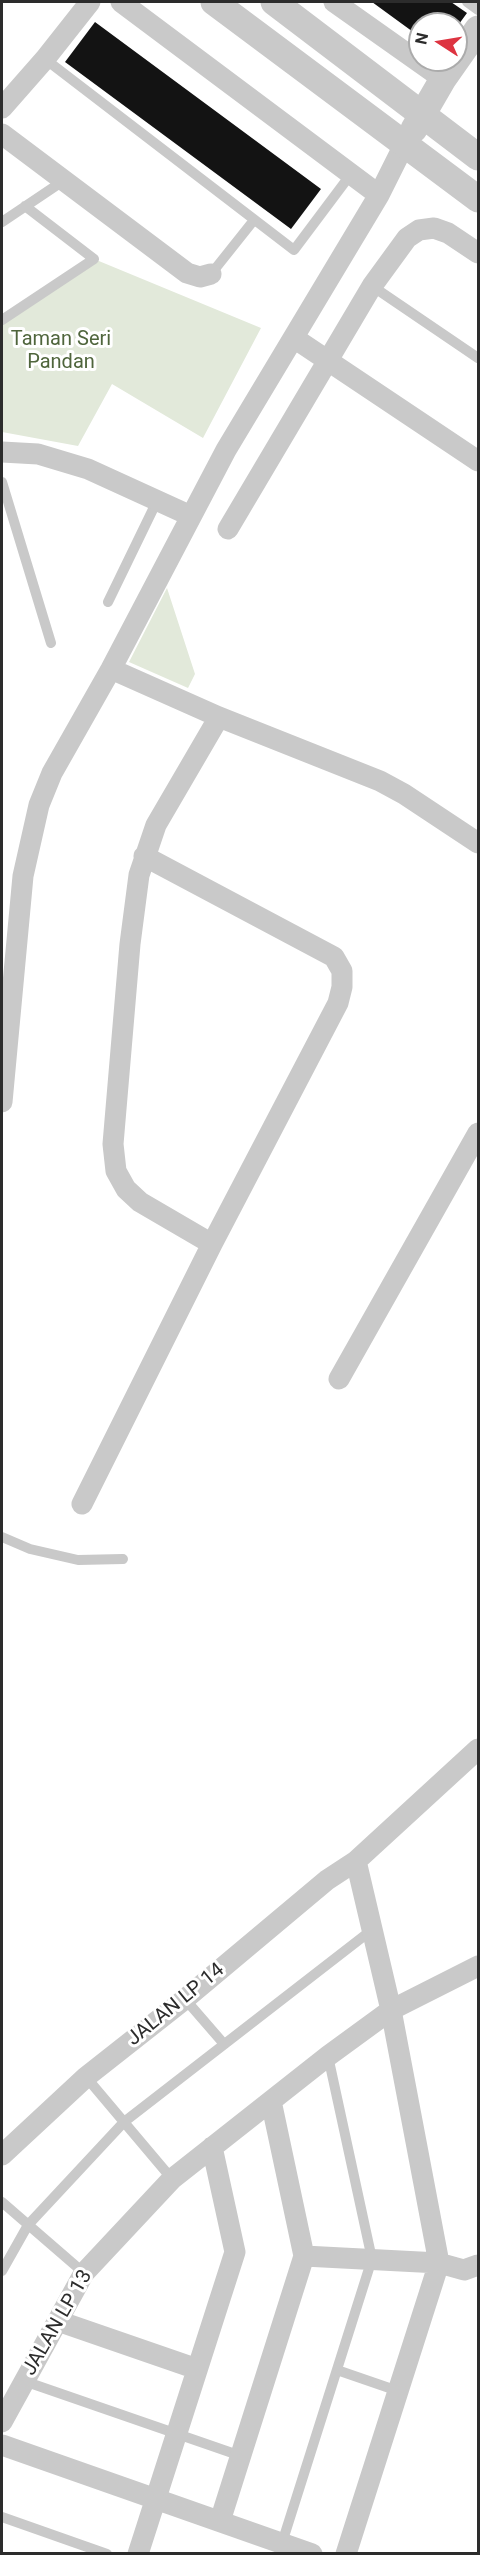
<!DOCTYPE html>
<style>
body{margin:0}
#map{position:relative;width:480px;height:2555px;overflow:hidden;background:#fff;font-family:Roboto,sans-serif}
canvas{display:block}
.frame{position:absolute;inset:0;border:3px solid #2c2c2c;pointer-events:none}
.north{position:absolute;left:408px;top:12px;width:60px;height:60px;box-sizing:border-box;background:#fff;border:2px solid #ababab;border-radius:50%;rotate:282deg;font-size:16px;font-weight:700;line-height:24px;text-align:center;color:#2c2c2c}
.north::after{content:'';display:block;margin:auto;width:21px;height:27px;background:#dd3441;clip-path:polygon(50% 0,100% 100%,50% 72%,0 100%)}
</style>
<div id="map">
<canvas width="480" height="2555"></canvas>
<div class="frame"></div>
<div class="north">N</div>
</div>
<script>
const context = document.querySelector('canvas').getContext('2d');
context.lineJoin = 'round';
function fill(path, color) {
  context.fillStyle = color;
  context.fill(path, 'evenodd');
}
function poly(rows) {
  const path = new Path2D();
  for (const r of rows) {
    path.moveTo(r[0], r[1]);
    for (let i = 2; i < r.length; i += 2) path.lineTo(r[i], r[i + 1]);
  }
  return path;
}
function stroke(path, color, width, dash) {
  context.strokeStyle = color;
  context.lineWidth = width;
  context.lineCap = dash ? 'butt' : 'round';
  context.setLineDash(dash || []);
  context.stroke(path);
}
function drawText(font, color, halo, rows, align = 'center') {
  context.font = font + ' Roboto,sans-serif';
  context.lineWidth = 6;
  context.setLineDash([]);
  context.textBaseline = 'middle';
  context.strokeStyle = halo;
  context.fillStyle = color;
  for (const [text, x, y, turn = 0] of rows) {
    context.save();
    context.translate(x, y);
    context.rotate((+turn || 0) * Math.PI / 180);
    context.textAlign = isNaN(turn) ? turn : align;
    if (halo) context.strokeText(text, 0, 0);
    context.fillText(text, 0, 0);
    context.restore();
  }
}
fill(poly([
 [94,259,261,328,203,438,112,384,78,446,2,432,2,320],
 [167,588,195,674,188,688,129,662]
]), '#e2e9da');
fill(poly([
 [372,2,451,2,467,13,459,24,420,24,420,37],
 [95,22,321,189,291,229,65,62]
]), '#131313');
stroke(poly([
 [467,2,478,10],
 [45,59,294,250,351,174],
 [2,222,63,181],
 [211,274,254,220],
 [372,286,478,358],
 [2,320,94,259,25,206],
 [2,482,51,643],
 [108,602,157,501],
 [2,1537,30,1549,78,1560,123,1559],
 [185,1999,224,2044],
 [86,2077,172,2179],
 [2,2202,84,2273],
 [2,2271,28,2225,124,2122,373,1929],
 [337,2370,398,2391],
 [24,2381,241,2456],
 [2,2517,107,2554],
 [282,2543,372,2259,328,2056]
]), '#c9c9c9', 10);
stroke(poly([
 [121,2,379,195],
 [334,2,443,79],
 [2,108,45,59,90,2],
 [2,134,187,273,200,277,211,274],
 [294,338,478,461],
 [2,452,38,454,88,469,191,516],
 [228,529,372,286,407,238,419,230,434,228,448,233,478,253],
 [111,669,219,717,380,781,404,794,478,843],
 [2,1102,23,876,39,805,52,773,111,669,226,450,379,195,404,145],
 [212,1244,140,1202,126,1189,116,1171,113,1144,130,944,139,875,156,825,219,717],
 [339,1379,478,1133],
 [82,1504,212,1244,338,1003,342,987,342,971,334,957,144,856],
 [2,2155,86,2077,185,1999,327,1880,356,1861,478,1749],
 [304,2256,439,2263,464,2270,478,2265],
 [58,2321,197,2369],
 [2,2422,84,2273,172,2179,328,2056,391,2010,478,1966],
 [2,2445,312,2554],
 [220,2521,304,2256,271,2101],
 [138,2554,235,2252,212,2147],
 [346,2554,439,2263,391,2010,356,1861]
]), '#c9c9c9', 21);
stroke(poly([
 [214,2,478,199],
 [274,2,478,157],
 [414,129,443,79,478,29]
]), '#c9c9c9', 27);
drawText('20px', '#4f653c', '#fff', [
 ["Taman Seri",61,340],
 ["Pandan",61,363]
]);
drawText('20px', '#2c2c2c', '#fff', [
 ["JALAN LP 14",176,2005,-39],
 ["JALAN LP 13",58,2323,-60]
]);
</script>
